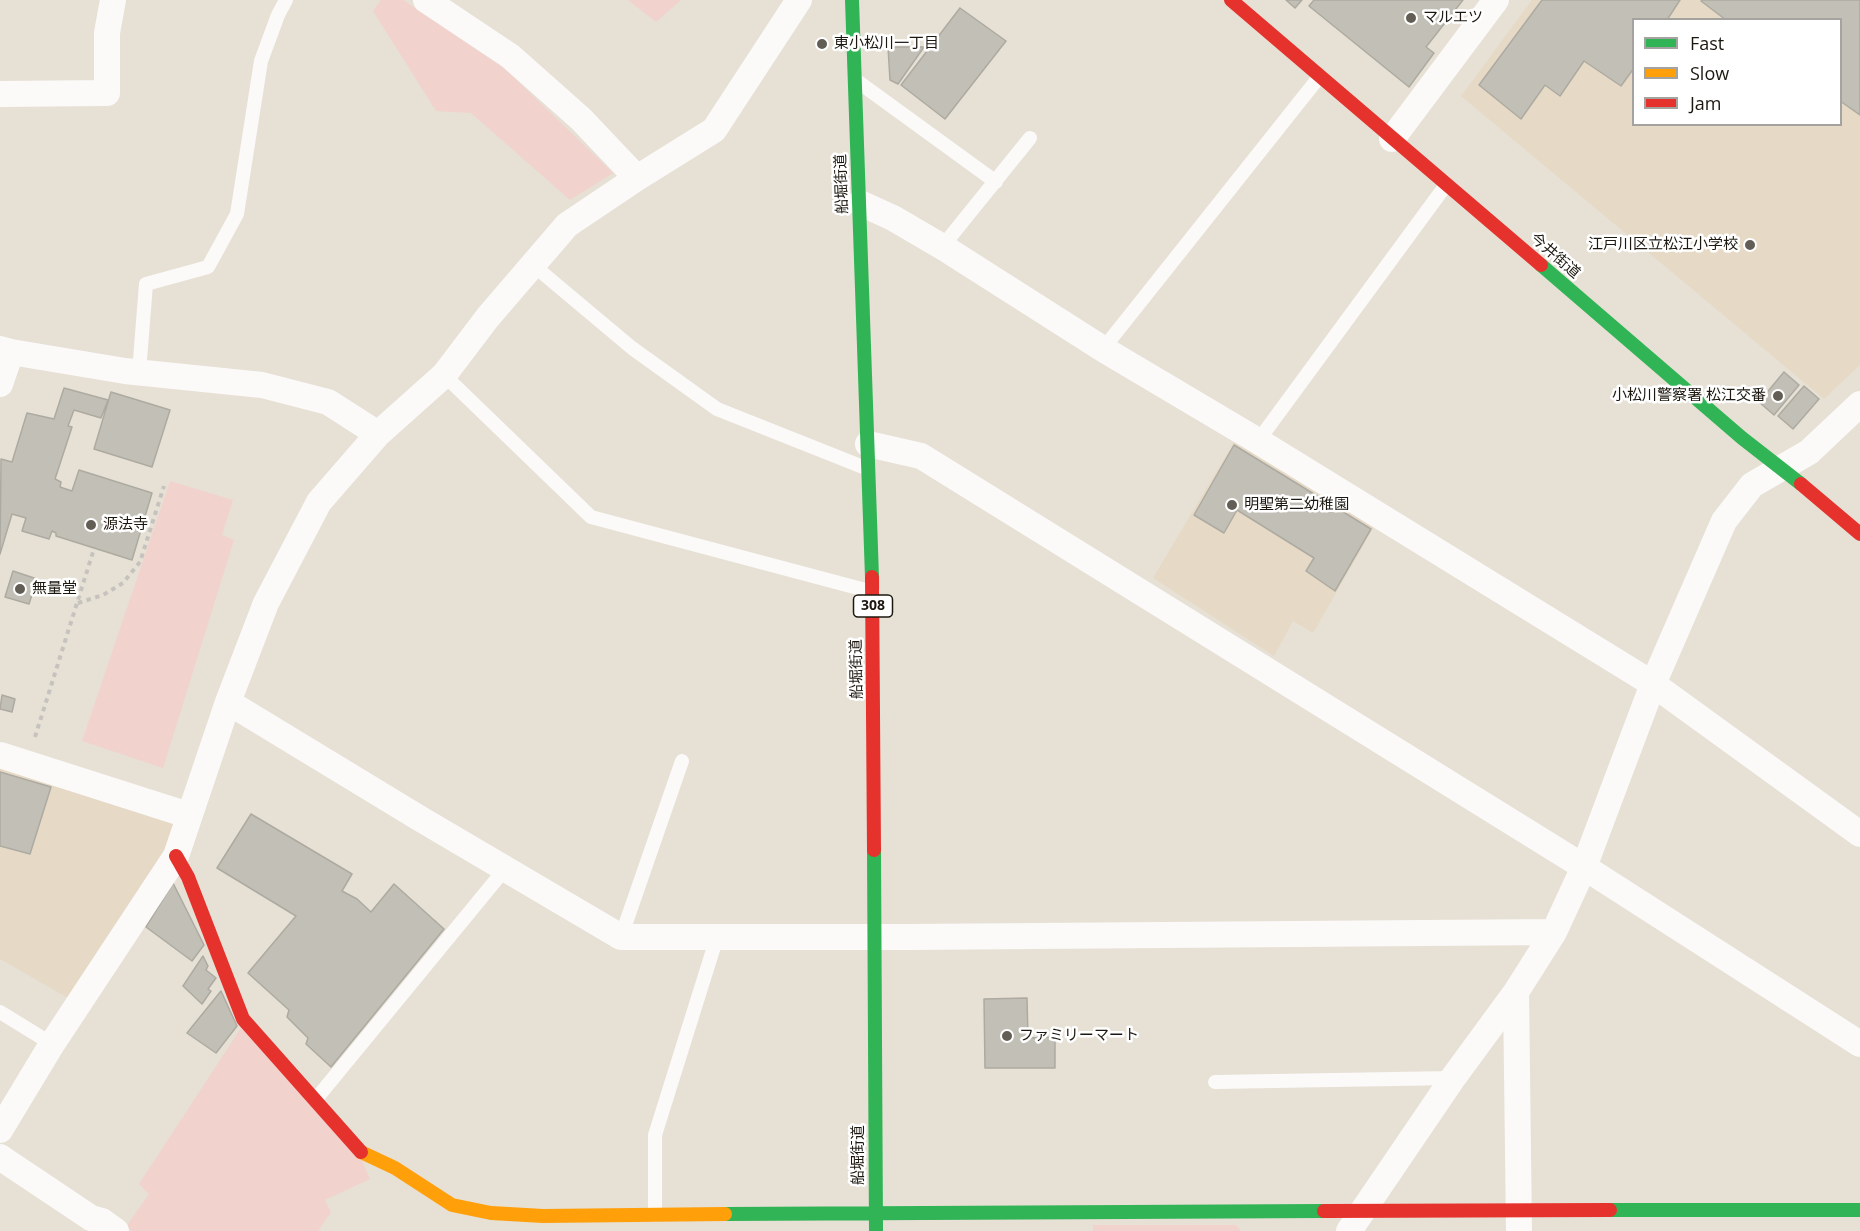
<!DOCTYPE html>
<meta charset="utf-8">
<style>
body{margin:0}
#map{position:relative;width:1860px;height:1231px;overflow:hidden;background:#e7e0d5;font-family:"Open Sans",sans-serif}
canvas{display:block}
.legend{position:absolute;left:1632px;top:18px;width:210px;height:108px;box-sizing:border-box;background:#fff;border:2px solid #a4a39f;margin:0;padding:8px 10px;list-style:none;font-size:18px;color:#1c1810}
.legend li{display:flex;align-items:center;gap:12px;height:30px}
.legend b{width:30px;border:2px solid #a4a39f}
</style>
<div id="map">
<canvas width="1860" height="1231"></canvas>
<ul class="legend">
<li><b style="height:8px;background:#30b455"></b>Fast</li>
<li><b style="height:8px;background:#ff9f0a"></b>Slow</li>
<li><b style="height:8px;background:#e5322d"></b>Jam</li>
</ul>
</div>
<script>
const context = document.querySelector('canvas').getContext('2d');
context.lineJoin = 'round';
function fill(path, color) {
  context.fillStyle = color;
  context.fill(path, 'evenodd');
}
function poly(rows) {
  const path = new Path2D();
  for (const r of rows) {
    path.moveTo(r[0], r[1]);
    for (let i = 2; i < r.length; i += 2) path.lineTo(r[i], r[i + 1]);
  }
  return path;
}
function stroke(path, color, width, dash) {
  context.strokeStyle = color;
  context.lineWidth = width;
  context.lineCap = dash ? 'butt' : 'round';
  context.setLineDash(dash || []);
  context.stroke(path);
}
function drawText(font, color, halo, rows, align = 'center') {
  context.font = font + ' "Open Sans","Noto Sans JP",sans-serif';
  context.lineWidth = 5;
  context.setLineDash([]);
  context.textBaseline = 'middle';
  context.strokeStyle = halo;
  context.fillStyle = color;
  for (const [text, x, y, turn = 0] of rows) {
    context.save();
    context.translate(x, y);
    context.rotate((+turn || 0) * Math.PI / 180);
    context.textAlign = isNaN(turn) ? turn : align;
    if (halo) context.strokeText(text, 0, 0);
    context.fillText(text, 0, 0);
    context.restore();
  }
}
fill(poly([
 [1532,0,1860,0,1860,365,1824,399,1461,96],
 [1634,20,1840,20,1840,124,1634,124],
 [1234,442,1374,527,1313,633,1293,621,1274,656,1153,578],
 [0,766,177,820,176,840,68,998,0,959]
]), '#e6dac6');
fill(poly([
 [381,0,403,0,504,68,613,173,570,200,471,113,436,111,373,11],
 [628,0,681,0,656,22],
 [170,481,233,500,222,535,234,540,163,768,82,741],
 [241,1028,361,1158,370,1179,325,1200,331,1212,318,1231,132,1231,126,1227,149,1194,139,1184],
 [1093,1225,1236,1225,1241,1231,1093,1231]
]), '#f1d2cd');
const building = poly([
 [1286,0,1302,0,1295,8,1286,0],
 [1314,0,1463,0,1426,47,1434,53,1409,87,1309,6,1314,0],
 [1542,0,1680,0,1667,20,1634,20,1634,68,1621,86,1584,61,1560,96,1545,85,1521,119,1479,85,1542,0],
 [1702,0,1860,0,1860,115,1840,101,1840,20,1726,20,1701,1,1702,0],
 [960,8,1006,41,945,119,901,85,960,8],
 [888,47,924,47,898,84,890,80,888,47],
 [1784,372,1799,385,1774,415,1759,402,1784,372],
 [1804,386,1819,399,1793,429,1778,416,1804,386],
 [64,388,108,400,101,418,74,410,68,426,72,427,55,479,61,482,60,487,72,491,79,470,152,493,132,560,56,536,56,533,52,531,49,539,22,531,26,518,12,514,0,554,1,459,12,462,27,413,54,419,64,388],
 [111,392,170,410,152,467,94,449,111,392],
 [1234,445,1371,529,1335,591,1306,571,1314,558,1237,510,1224,533,1194,515,1234,445],
 [13,571,37,579,29,604,5,597,13,571],
 [2,695,15,699,12,712,0,709,2,695],
 [0,772,51,787,30,854,0,846,0,772],
 [251,814,352,874,342,891,357,899,371,912,394,884,444,929,331,1067,306,1044,308,1038,287,1017,289,1010,248,973,296,916,217,868,251,814],
 [173,883,204,945,192,961,146,927,173,883],
 [203,956,208,966,206,970,216,978,208,989,211,991,202,1004,183,986,203,956],
 [221,991,237,1026,216,1053,187,1033,221,991],
 [1027,998,1028,1038,1055,1037,1055,1068,985,1068,984,999,1027,998]
]);
fill(building, '#c2c0b6');
stroke(building, '#adaaa1', 1.5);
stroke(poly([
 [78,603,103,595,123,583,140,562,164,486],
 [35,737,93,552]
]), '#c6c3bf', 4, [4.5, 4.5]);
stroke(poly([
 [857,81,996,182],
 [942,247,1030,138],
 [533,265,632,348,717,409,868,469],
 [1103,349,1320,76],
 [139,372,146,284,208,267,237,214,261,61,278,15,286,0],
 [444,375,591,517,873,592],
 [1258,441,1446,185],
 [621,937,682,761],
 [0,1012,52,1044],
 [1215,1082,1453,1078],
 [316,1099,505,869],
 [655,1215,655,1135,717,937]
]), '#fbfaf9', 14);
stroke(poly([
 [426,0,510,56,581,119,637,178],
 [0,94,107,93,107,33,113,0],
 [1392,139,1496,0],
 [860,203,893,218,946,249,1103,349,1258,441,1653,684,1860,834],
 [0,349,11,352,125,371,262,385,328,402,378,434],
 [0,384,11,352],
 [868,444,921,456,1584,867,1860,1044],
 [228,702,419,818,621,937,907,937,1554,932],
 [0,755,188,815],
 [1516,992,1519,1231],
 [0,1130,52,1044,176,856,228,702,266,603,319,502,378,434,444,375,488,317,567,225,637,178,714,130,799,0],
 [0,1157,91,1218,102,1221,116,1231],
 [1349,1231,1453,1078,1516,992,1554,932,1584,867,1653,684,1724,521,1752,485,1809,452,1860,404]
]), '#fbfaf9', 26);
stroke(poly([
 [852,0,872,577],
 [1541,265,1742,438,1801,484],
 [874,850,876,1231],
 [1610,1210,1860,1210],
 [725,1214,1324,1211]
]), '#30b455', 14);
stroke(poly([
 [361,1152,395,1168,452,1205,491,1213,543,1216,725,1214]
]), '#ff9f0a', 14);
stroke(poly([
 [1231,0,1541,265],
 [1801,484,1860,534],
 [872,577,874,850],
 [176,856,188,877,243,1019,361,1152],
 [1324,1211,1610,1210]
]), '#e5322d', 14);
for (const [x, y, r, color] of [
 [1411,18,6,"#635e55"],
 [822,44,6,"#635e55"],
 [1750,245,6,"#635e55"],
 [1778,396,6,"#635e55"],
 [1232,505,6,"#635e55"],
 [91,525,6,"#635e55"],
 [20,589,6,"#635e55"],
 [1007,1036,6,"#635e55"]
]) {
  const dot = new Path2D();
  dot.arc(x, y, r, 0, 2 * Math.PI);
  context.fillStyle = color;
  context.fill(dot);
  stroke(dot, '#fff', 2);
}
for (const [x, y, w] of [
 [873,606,39]
]) {
  const box = new Path2D();
  box.roundRect(x - w / 2, y - 11, w, 22, 4.5);
  context.fillStyle = '#fff';
  context.fill(box);
  stroke(box, '#1c1810', 1.5);
}
drawText('bold 14px', '#1c1810', null, [
 ["308",873,606]
]);
drawText('15px', '#1c1810', '#fff', [
 ["マルエツ",1423,18],
 ["東小松川一丁目",834,44],
 ["江戸川区立松江小学校",1738,245,"right"],
 ["小松川警察署 松江交番",1766,396,"right"],
 ["明聖第二幼稚園",1244,505],
 ["源法寺",103,525],
 ["無量堂",32,589],
 ["ファミリーマート",1019,1036]
], 'left');
drawText('15px', '#1c1810', '#fff', [
 ["船堀街道",842,184,-92],
 ["今井街道",1555,256,41],
 ["船堀街道",857,669,-91],
 ["船堀街道",859,1155,-90]
]);
</script>
